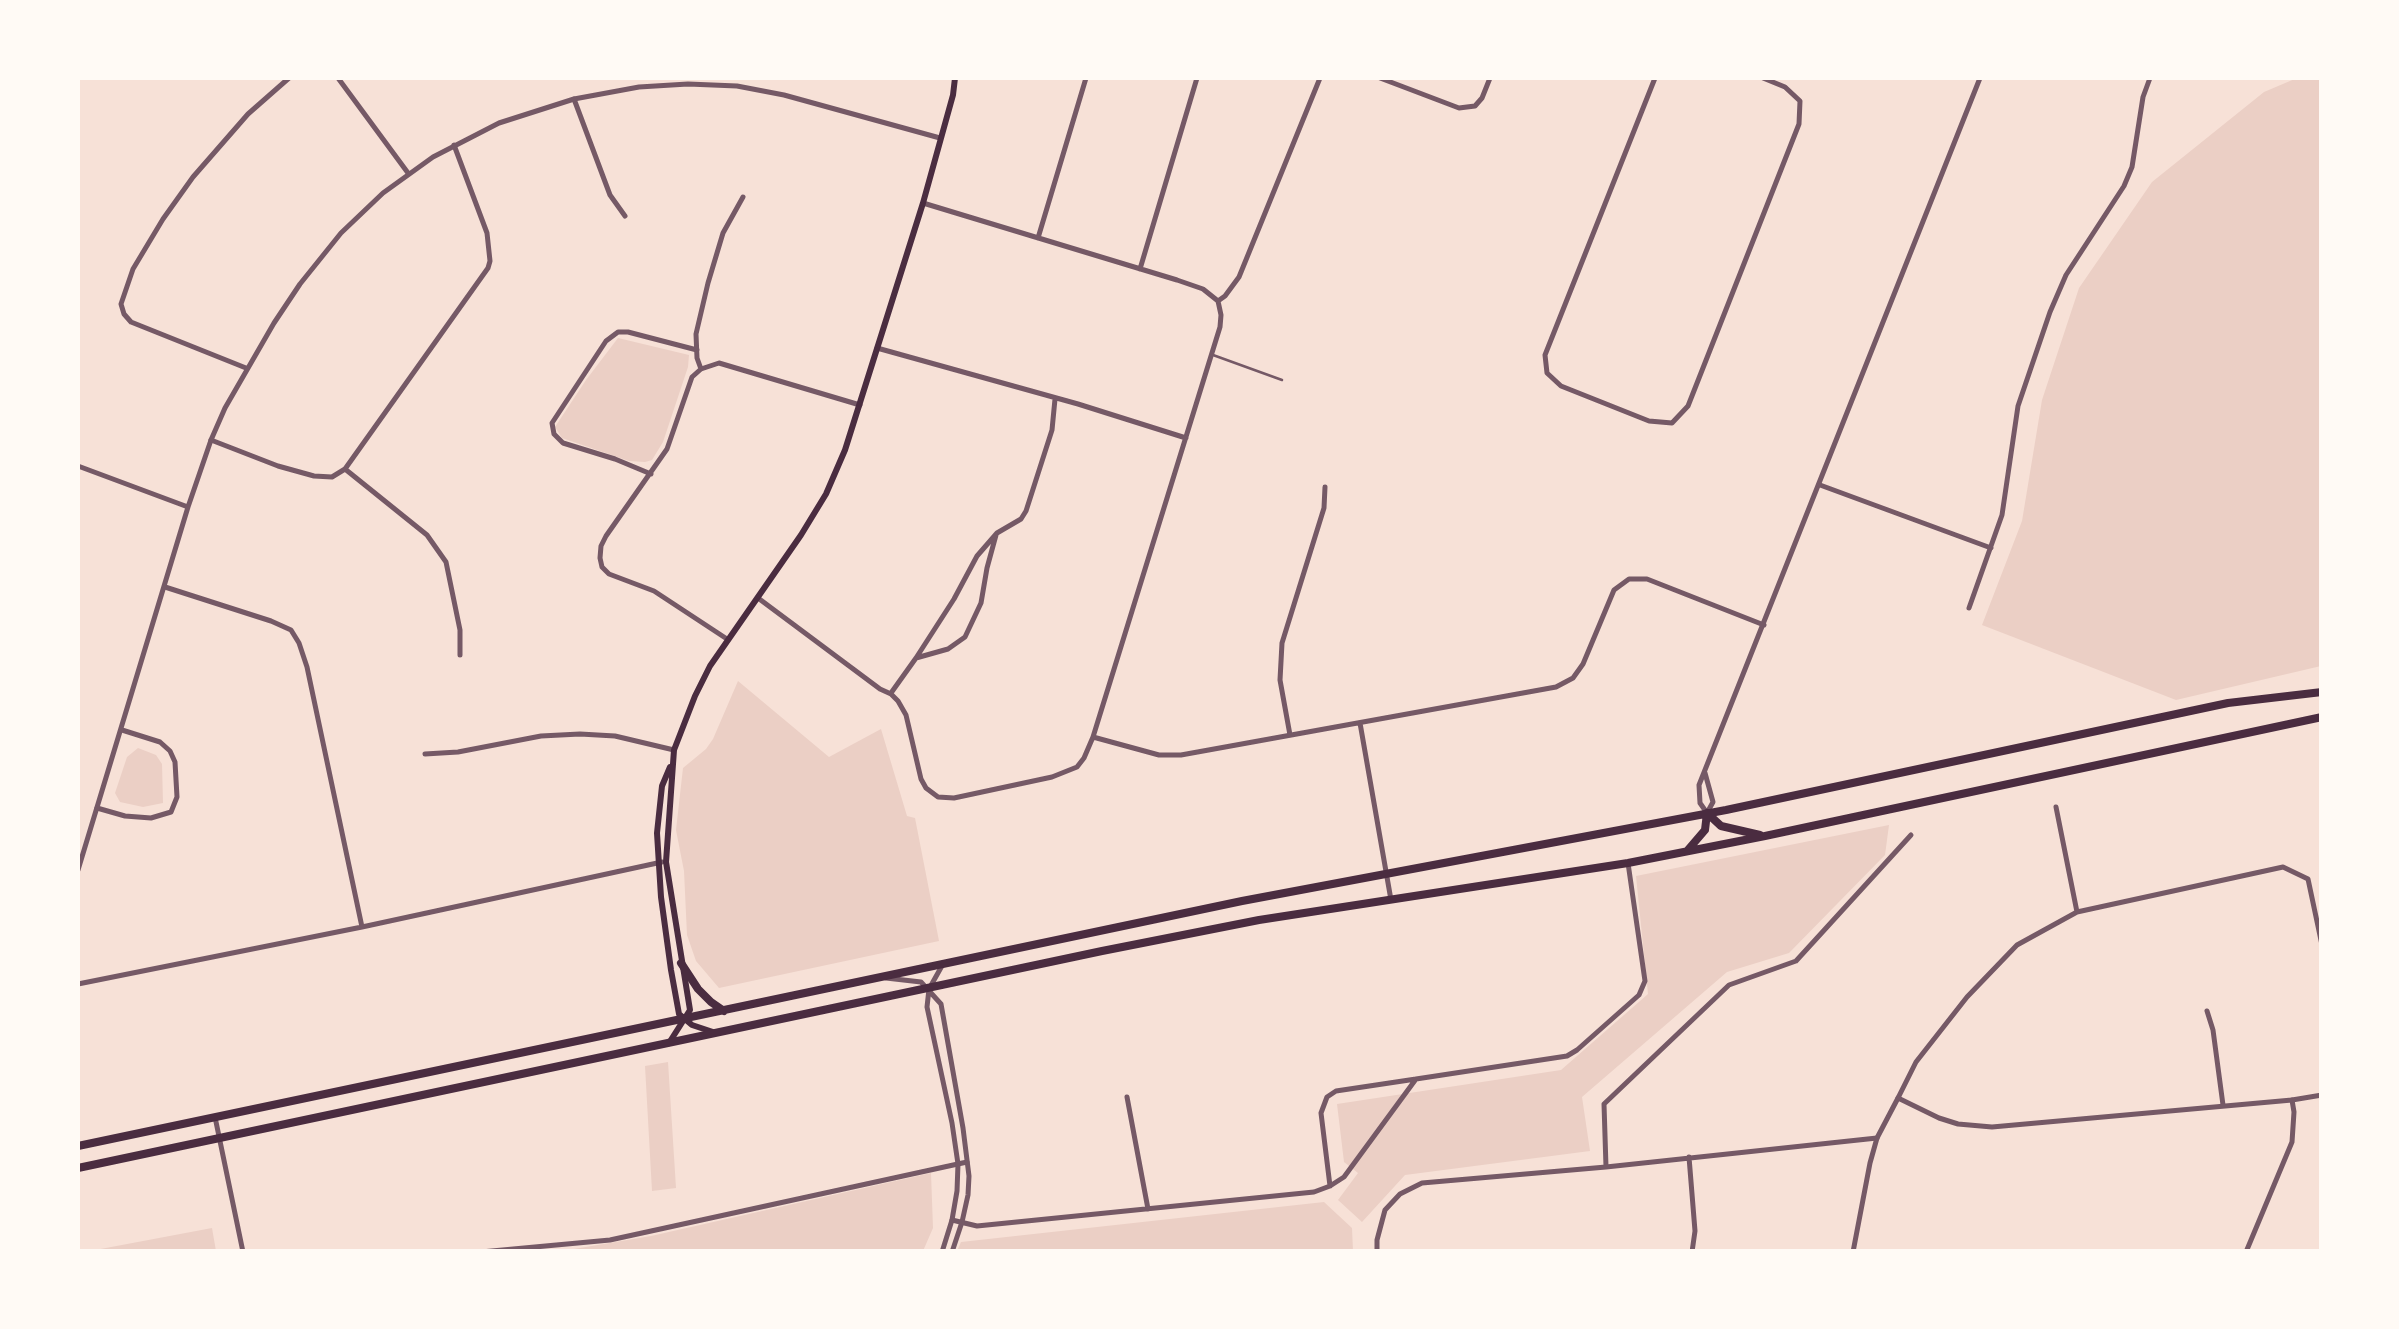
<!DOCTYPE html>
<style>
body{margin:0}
#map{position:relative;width:2399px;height:1329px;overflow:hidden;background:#f7e1d7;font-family:"Noto Sans",sans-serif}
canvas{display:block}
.frame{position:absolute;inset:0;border:80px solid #fffaf5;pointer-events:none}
</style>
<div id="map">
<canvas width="2399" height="1329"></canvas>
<div class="frame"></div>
</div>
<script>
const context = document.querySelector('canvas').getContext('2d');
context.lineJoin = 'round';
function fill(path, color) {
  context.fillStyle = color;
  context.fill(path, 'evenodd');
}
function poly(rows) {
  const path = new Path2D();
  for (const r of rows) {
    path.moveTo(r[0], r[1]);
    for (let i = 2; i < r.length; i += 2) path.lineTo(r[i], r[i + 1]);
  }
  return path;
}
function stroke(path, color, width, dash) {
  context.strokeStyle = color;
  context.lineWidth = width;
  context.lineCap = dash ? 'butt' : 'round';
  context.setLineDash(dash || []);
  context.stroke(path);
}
fill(poly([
 [2297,78,2322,78,2321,666,2176,700,1982,625,2022,521,2042,400,2079,288,2152,182,2264,92],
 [618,338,689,355,688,367,663,442,652,460,645,462,629,461,562,438,555,427,586,380],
 [738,681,829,757,881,729,907,816,915,818,939,941,719,988,696,961,687,935,684,871,676,830,683,768,706,749,713,739],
 [138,748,156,755,162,764,163,803,143,807,120,802,115,793,127,757],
 [1889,825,1885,855,1789,953,1727,972,1582,1097,1590,1151,1405,1175,1362,1222,1338,1200,1358,1173,1344,1162,1337,1104,1561,1070,1648,994,1636,876],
 [668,1062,676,1188,652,1191,645,1066],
 [931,1173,933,1228,923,1251,562,1251,651,1236],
 [1324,1202,1352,1228,1353,1251,957,1251,961,1242],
 [212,1228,216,1251,90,1251]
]), '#ebcfc5');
stroke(poly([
 [1213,355,1282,380]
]), '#755966', 2.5);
stroke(poly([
 [338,78,408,173],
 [1380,78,1459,108,1475,106,1482,98,1490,78],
 [1655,78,1545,355,1547,373,1561,386,1649,421,1672,423,1688,406,1799,124,1800,101,1785,87,1763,78],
 [574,99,610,195,625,216],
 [1038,238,1086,78],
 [1140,269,1197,78],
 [1218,301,1225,296,1239,277,1320,78],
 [877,348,1078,404,1186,438],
 [246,368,131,322,124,314,121,304,133,269,163,219,193,177,248,114,289,78],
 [701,369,697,358,696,334,708,283,723,233,743,197],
 [211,440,278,466,314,476,332,477,345,469,488,268,490,261,487,233,454,145],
 [345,469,427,535,446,562,460,630,460,655],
 [651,474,615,459,563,443,554,434,552,423,606,341,618,332,628,332,697,350],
 [1820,485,1991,548],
 [758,598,880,689,891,694,898,701,906,715,921,779,926,788,938,797,954,798,1052,777,1077,767,1084,758,1093,737,1220,327,1221,315,1218,301,1203,289,1177,280,923,203],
 [1969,608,2002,515,2018,406,2050,312,2066,275,2124,186,2132,167,2143,97,2150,78],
 [727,639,654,591,609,574,602,567,600,558,601,546,606,536,667,449,692,377,701,369,719,363,860,405],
 [916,658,954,599,977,556,997,533,1021,519,1026,511,1052,430,1055,399],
 [891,693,916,658,948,649,965,637,981,603,987,568,996,535],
 [1360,723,1391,900],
 [1290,735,1280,680,1282,643,1324,508,1325,487],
 [1093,737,1159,755,1181,755,1556,687,1573,678,1583,664,1614,590,1629,579,1647,579,1764,625],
 [425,754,458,752,541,736,580,734,615,736,674,750],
 [97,808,125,816,151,818,171,812,177,797,175,762,170,751,160,742,122,730],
 [2077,912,2283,867,2308,879,2322,945],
 [362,927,662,862],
 [78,984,362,927,307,667,299,643,291,630,271,621,165,587],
 [2207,1011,2213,1030,2223,1105],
 [1127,1097,1148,1209],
 [1898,1098,1916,1062,1967,997,2017,945,2077,912,2056,807],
 [1689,1157,1695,1231,1692,1252],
 [1606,1167,1604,1104,1729,985,1796,961,1911,835],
 [1330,1186,1321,1113,1327,1097,1336,1091,1416,1079],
 [952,1220,977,1226,1314,1192,1330,1186,1344,1177,1416,1079,1567,1056,1577,1050,1639,995,1645,981,1628,863],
 [481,1252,610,1240,967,1162],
 [1377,1252,1377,1240,1385,1210,1400,1194,1422,1183,1606,1167,1877,1138],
 [2246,1252,2292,1142,2294,1112,2292,1100]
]), '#755966', 5);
stroke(poly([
 [78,466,188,507],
 [1705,773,1713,802,1707,813],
 [1707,813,1700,803,1699,785,1980,78],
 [78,870,188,507,211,440,225,408,274,323,300,284,341,233,383,193,433,157,499,123,574,99,639,87,688,84,737,86,784,95,940,138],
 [886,978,921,982,941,1004,963,1128,969,1176,968,1195,962,1222,952,1252],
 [215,1117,243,1252],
 [942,1252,952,1220,957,1191,958,1164,952,1123,927,1007,929,989,943,964],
 [1853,1252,1870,1163,1877,1138,1898,1098,1939,1118,1958,1124,1992,1127,2292,1100,2322,1095]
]), '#755966', 5);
stroke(poly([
 [670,767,662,786,657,833,661,897,671,970,679,1014,692,1025,716,1033],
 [669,1043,690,1010,666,862,674,750,695,696,710,666,801,535,826,494,845,450,923,203,953,95,955,78]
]), '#4a2c40', 6);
stroke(poly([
 [1707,813,1721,826,1760,835],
 [1687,851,1705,830,1707,813],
 [681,963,698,989,711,1002,724,1011],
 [78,1146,1242,901,1726,810,2228,703,2322,692],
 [78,1168,1102,951,1259,920,1628,863,1765,836,2322,717]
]), '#4a2c40', 8);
</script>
